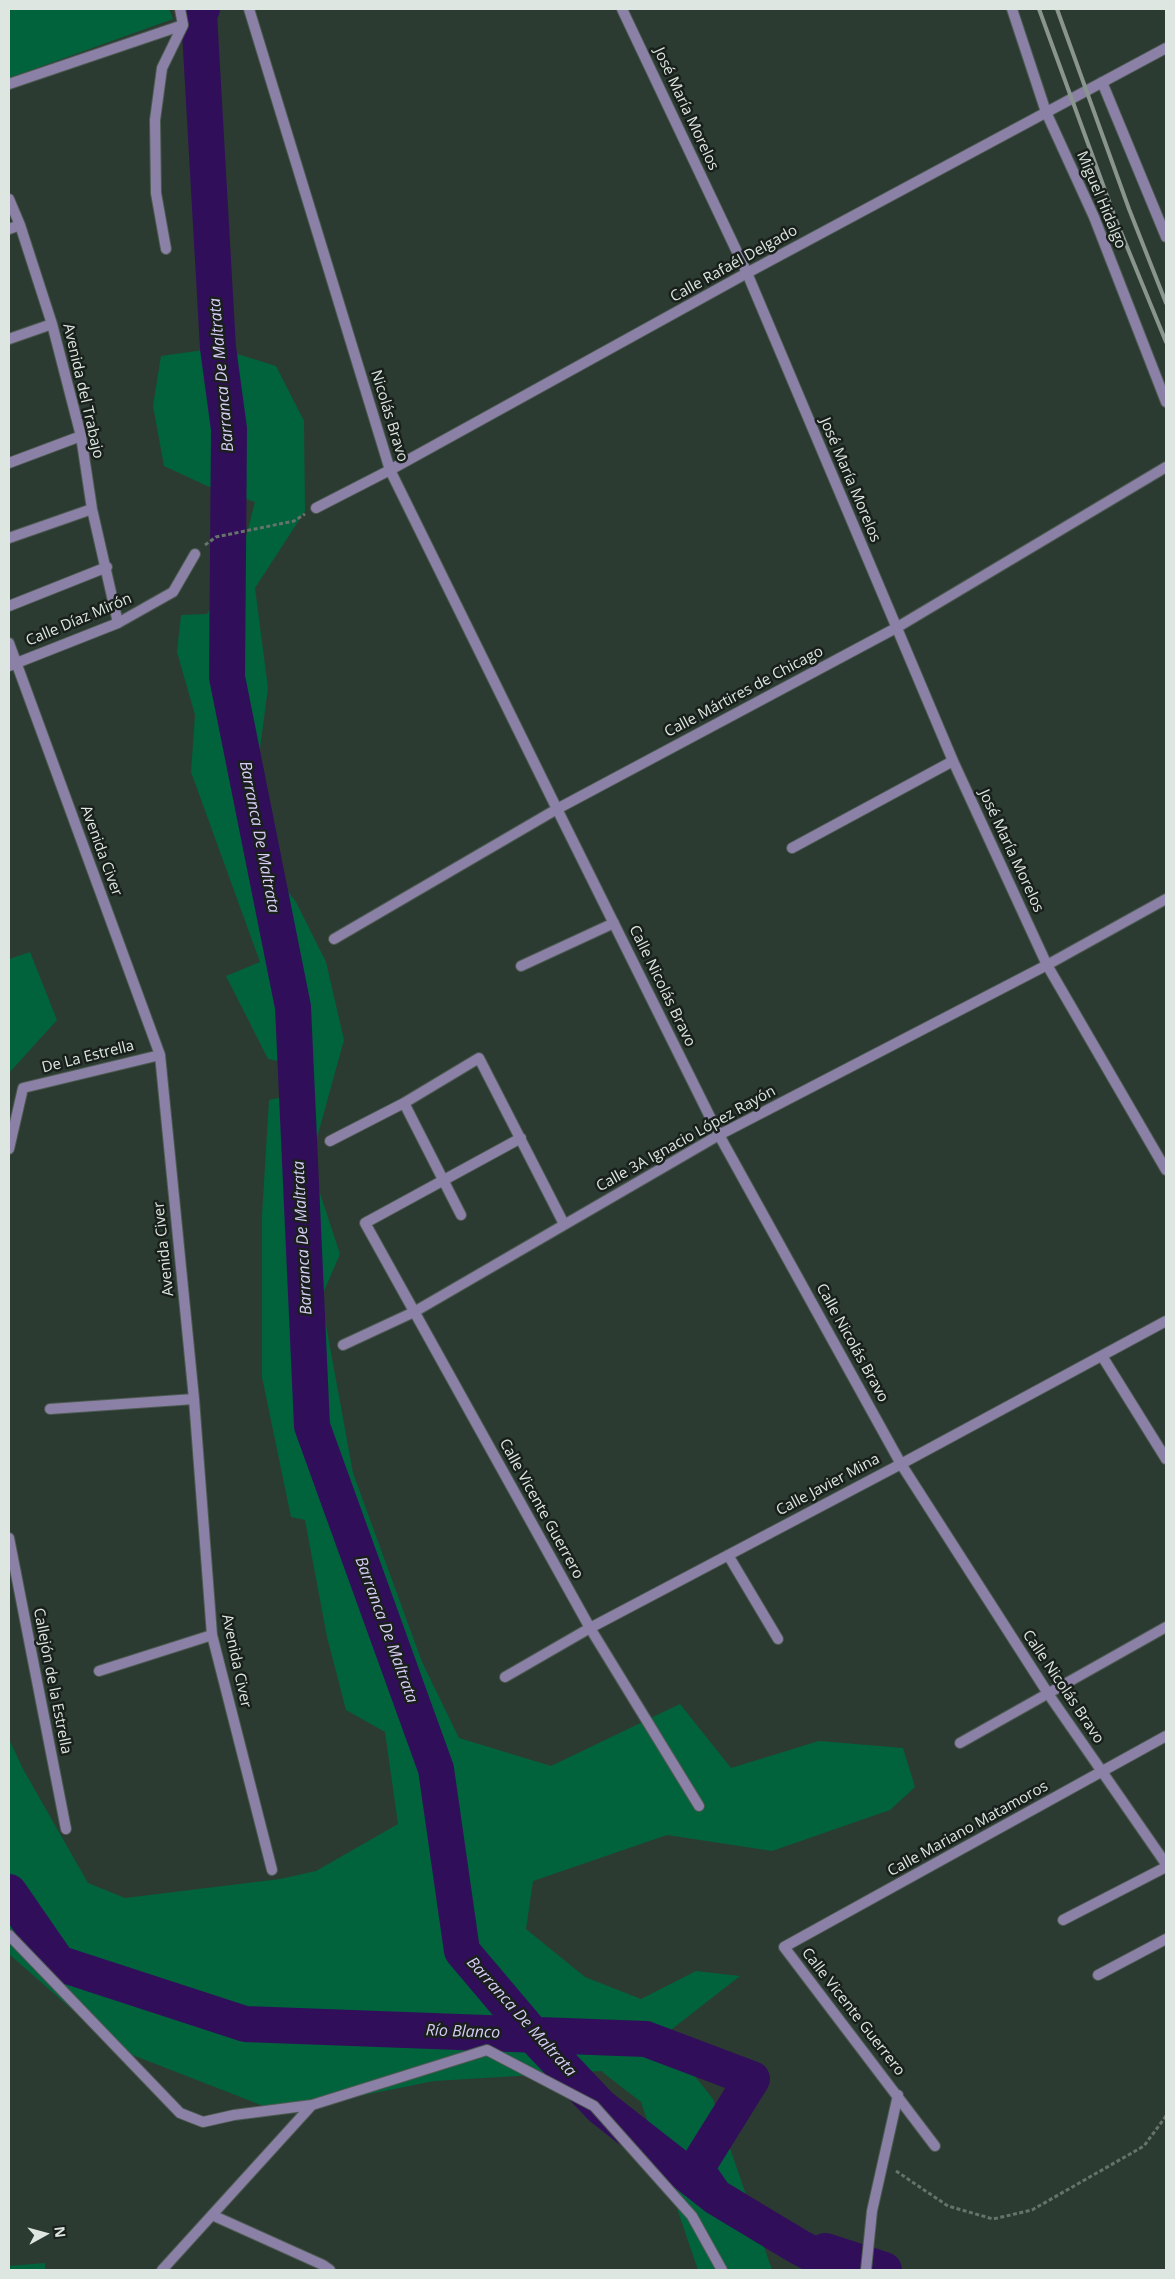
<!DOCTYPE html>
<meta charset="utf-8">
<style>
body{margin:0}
#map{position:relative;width:1175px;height:2279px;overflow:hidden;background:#2c3b32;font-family:"Open Sans",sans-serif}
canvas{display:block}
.frame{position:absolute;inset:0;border:10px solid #dde6e0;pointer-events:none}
.north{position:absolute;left:20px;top:2209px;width:50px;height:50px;-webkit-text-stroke:4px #19201c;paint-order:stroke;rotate:83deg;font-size:14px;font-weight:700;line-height:20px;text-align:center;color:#dde6e0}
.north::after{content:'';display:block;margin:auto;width:18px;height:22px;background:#dde6e0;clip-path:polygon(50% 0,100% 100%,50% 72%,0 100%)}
</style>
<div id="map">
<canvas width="1175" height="2279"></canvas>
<div class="frame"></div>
<div class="north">N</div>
</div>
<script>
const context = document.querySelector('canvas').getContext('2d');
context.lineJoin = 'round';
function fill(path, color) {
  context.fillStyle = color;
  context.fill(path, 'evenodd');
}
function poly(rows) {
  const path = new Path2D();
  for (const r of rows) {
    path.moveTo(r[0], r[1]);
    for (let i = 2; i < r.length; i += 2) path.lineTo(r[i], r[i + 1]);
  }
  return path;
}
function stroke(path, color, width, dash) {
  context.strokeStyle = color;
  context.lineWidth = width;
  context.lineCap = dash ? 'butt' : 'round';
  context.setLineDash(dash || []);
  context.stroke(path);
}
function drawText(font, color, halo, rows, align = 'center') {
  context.font = font + ' "Open Sans",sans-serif';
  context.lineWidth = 5;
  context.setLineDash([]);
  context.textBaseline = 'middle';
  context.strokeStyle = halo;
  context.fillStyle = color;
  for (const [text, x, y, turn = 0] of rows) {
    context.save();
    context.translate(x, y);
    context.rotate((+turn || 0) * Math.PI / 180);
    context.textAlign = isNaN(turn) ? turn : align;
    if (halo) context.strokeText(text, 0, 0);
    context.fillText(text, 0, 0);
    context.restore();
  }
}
fill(poly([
 [9,9,169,9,173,19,9,78],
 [218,348,276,366,304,421,305,511,255,588,268,688,248,839,296,902,326,962,344,1040,310,1163,340,1254,321,1298,353,1473,422,1662,459,1738,551,1766,680,1704,731,1768,819,1741,903,1748,915,1787,890,1810,772,1851,667,1835,533,1881,526,1929,585,1977,641,1999,696,1971,740,1976,663,2036,713,2099,772,2270,698,2270,641,2102,601,2071,434,2081,279,2112,117,2049,9,1954,9,1739,23,1769,88,1883,125,1898,280,1879,316,1871,398,1824,385,1732,346,1710,327,1637,305,1520,291,1517,262,1377,262,1216,269,1100,287,1096,293,1064,268,1059,226,976,260,962,191,772,195,715,177,652,181,615,207,614,241,556,255,502,207,486,164,466,153,406,161,356],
 [30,952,57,1020,9,1073,9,959],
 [45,2263,45,2270,9,2270,9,2266]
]), '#00633c');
stroke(poly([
 [202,9,199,14,218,348,229,429,227,677,293,1007,312,1426,436,1769,462,1951,533,2035,601,2107,716,2197,799,2247,843,2270],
 [9,1892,58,1963,245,2024,646,2039,752,2079,696,2169,715,2196],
 [825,2251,884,2270]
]), '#310e5a', 36);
const street = poly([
 [180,9,183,25],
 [249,9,390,470,557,809,719,1135,901,1464,1049,1695,1166,1864],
 [622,9,747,273,953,761,1047,965,1166,1170],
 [1012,9,1046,112,1094,217,1166,402],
 [1102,82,1166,237],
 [9,84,183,25],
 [9,199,20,225,52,324,81,436,92,509,118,623],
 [9,229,20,225],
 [166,249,156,193,155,120,162,68,183,25],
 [9,339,52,324],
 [9,463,81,436],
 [316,508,390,470,747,273,1166,48],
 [9,538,92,509],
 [9,606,107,567],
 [9,643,160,1055,194,1399,212,1635,272,1870],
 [9,666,118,623,173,592,195,554],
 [792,848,953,761],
 [334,939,557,809,896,628,1166,467],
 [521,966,614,923],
 [404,1103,461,1215],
 [521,1138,365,1223,590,1628,699,1806],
 [330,1141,404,1103,479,1058,564,1224],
 [9,1149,23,1088,160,1055],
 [343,1345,414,1312,719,1135,1047,965,1166,899],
 [1102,1356,1166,1459],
 [50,1409,194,1399],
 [9,1538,66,1829],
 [728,1555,778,1639],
 [99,1671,212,1635],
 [505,1677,590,1628,901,1464,1166,1321],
 [960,1743,1166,1627],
 [1063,1920,1166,1867],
 [9,1935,180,2113,203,2122,234,2115,312,2105,487,2050,594,2106,692,2216,722,2270],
 [1098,1975,1166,1939],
 [935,2146,784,1947,1166,1736],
 [212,2215,323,2265,330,2270],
 [162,2270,312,2105],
 [866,2270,872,2211,898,2095]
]);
stroke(street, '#4c5a51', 12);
stroke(poly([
 [205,545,216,537,294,521,305,514],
 [896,2171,948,2206,993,2219,1032,2210,1144,2146,1166,2116]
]), '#66736b', 3, [4, 2.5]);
stroke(street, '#8b80a5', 10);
stroke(poly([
 [1039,9,1114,215,1166,342],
 [1057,9,1129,209,1166,303]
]), '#89958e', 4);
drawText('15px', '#dde6e0', '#19201c', [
 ["José María Morelos",686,109,65],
 ["Miguel Hidalgo",1101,200,67],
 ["Calle Rafaél Delgado",734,264,-29],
 ["Avenida del Trabajo",83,391,77],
 ["Nicolás Bravo",389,416,73],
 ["José María Morelos",850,480,67],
 ["Calle Díaz Mirón",79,620,-23],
 ["Calle Mártires de Chicago",744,692,-28],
 ["Avenida Civer",101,851,70],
 ["José María Morelos",1011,851,65],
 ["Calle Nicolás Bravo",662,986,64],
 ["De La Estrella",88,1057,-14],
 ["Calle 3A Ignacio López Rayón",686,1139,-29],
 ["Avenida Civer",164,1249,-96],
 ["Calle Nicolás Bravo",852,1343,61],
 ["Calle Javier Mina",828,1485,-28],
 ["Calle Vicente Guerrero",541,1509,61],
 ["Avenida Civer",236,1661,78],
 ["Callejón de la Estrella",52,1681,79],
 ["Calle Nicolás Bravo",1063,1687,56],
 ["Calle Mariano Matamoros",968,1829,-29],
 ["Calle Vicente Guerrero",853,2012,52]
]);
drawText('italic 16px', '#d8ccf7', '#19201c', [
 ["Barranca De Maltrata",222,375,-95],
 ["Barranca De Maltrata",259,837,79],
 ["Barranca De Maltrata",303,1238,-93],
 ["Barranca De Maltrata",386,1630,70],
 ["Barranca De Maltrata",521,2017,48],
 ["Río Blanco",463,2032,2]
]);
</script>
